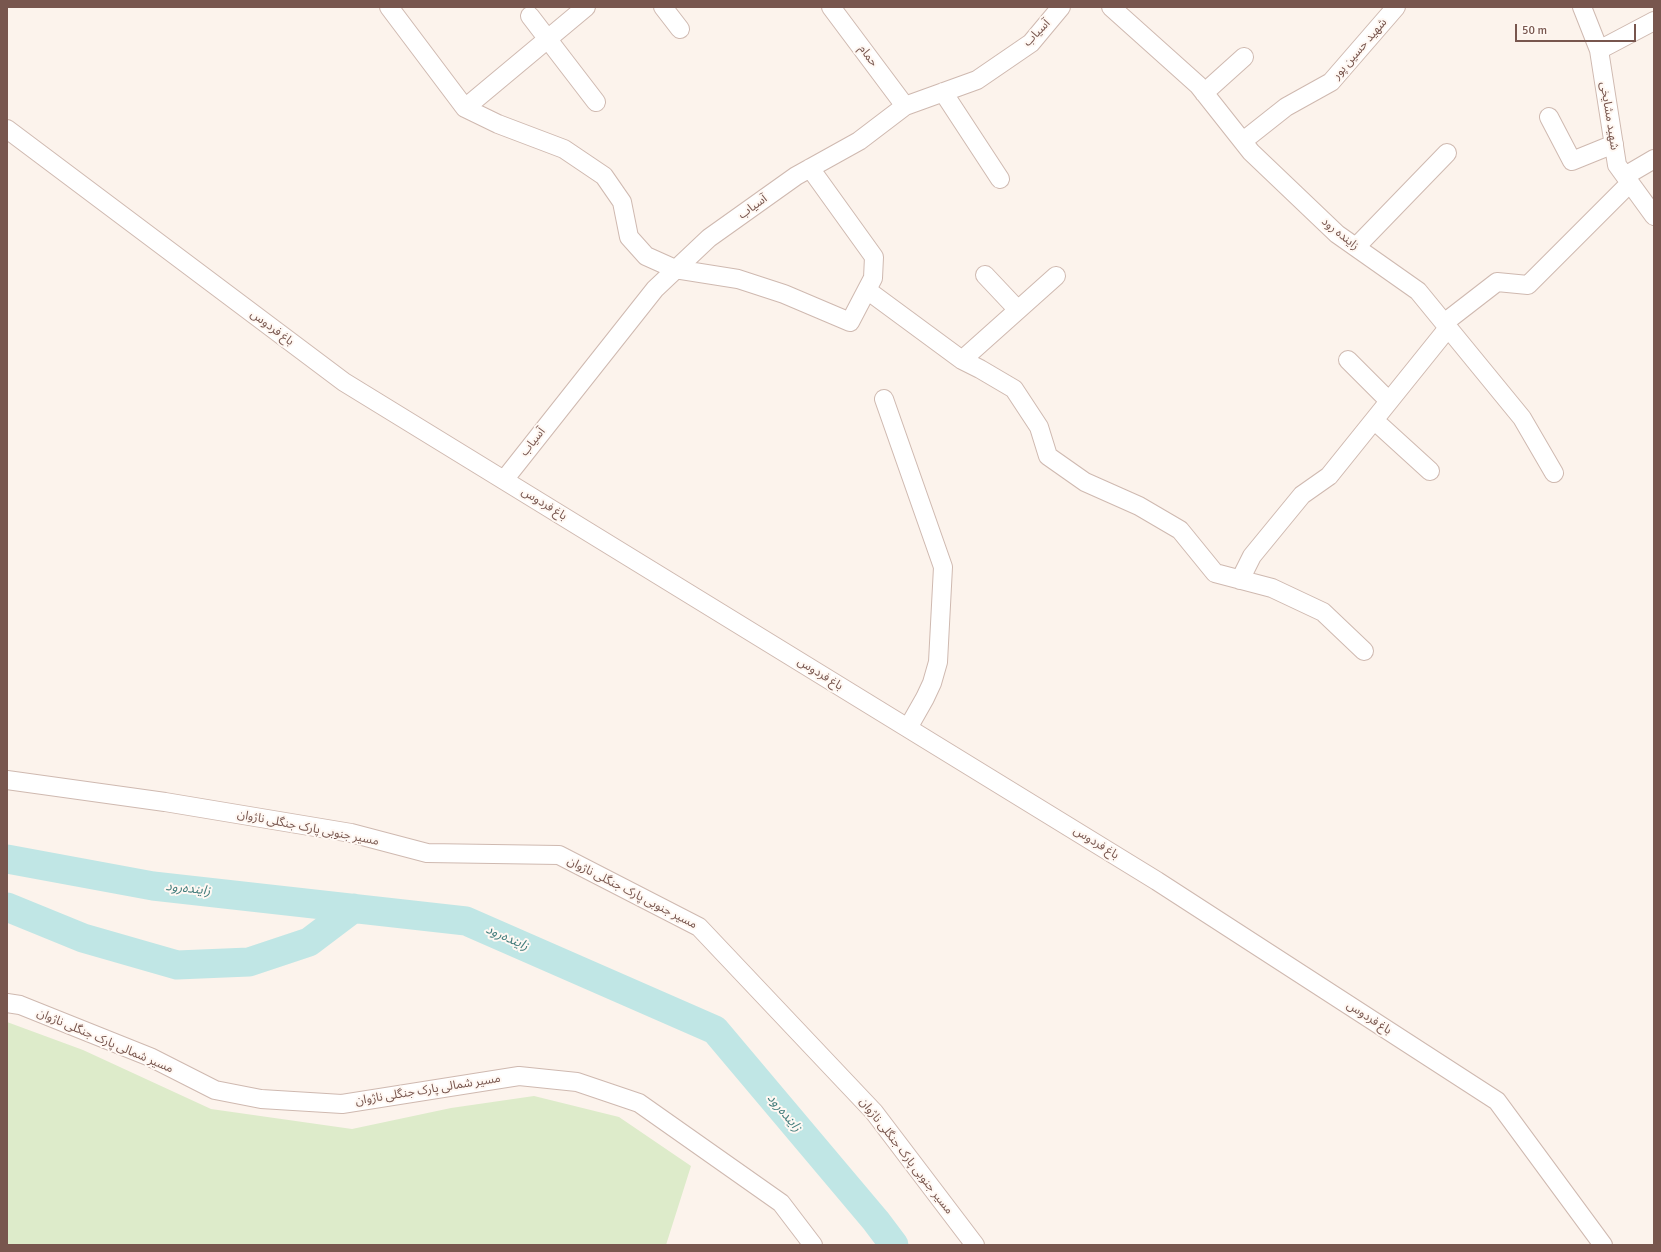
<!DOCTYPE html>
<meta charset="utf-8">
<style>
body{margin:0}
#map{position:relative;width:1661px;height:1252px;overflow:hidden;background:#fcf3ec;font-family:Signika,sans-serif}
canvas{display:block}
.frame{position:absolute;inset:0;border:8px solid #78564e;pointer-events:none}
.scale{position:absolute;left:1515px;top:24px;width:121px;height:18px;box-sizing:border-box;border:2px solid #78564e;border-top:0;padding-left:5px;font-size:12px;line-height:14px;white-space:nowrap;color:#78564e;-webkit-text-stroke:3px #fff8f3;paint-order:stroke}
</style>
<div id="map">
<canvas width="1661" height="1252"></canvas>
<div class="frame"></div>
<div class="scale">50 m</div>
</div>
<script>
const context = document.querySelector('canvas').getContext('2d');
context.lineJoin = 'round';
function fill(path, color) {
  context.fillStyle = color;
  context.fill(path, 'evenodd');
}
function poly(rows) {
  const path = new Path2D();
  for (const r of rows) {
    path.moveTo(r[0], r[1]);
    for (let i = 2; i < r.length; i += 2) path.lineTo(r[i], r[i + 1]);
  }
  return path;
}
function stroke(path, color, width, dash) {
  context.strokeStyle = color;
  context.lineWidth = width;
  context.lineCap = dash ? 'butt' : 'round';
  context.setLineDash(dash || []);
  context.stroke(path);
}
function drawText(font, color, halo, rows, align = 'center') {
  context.font = font + ' Signika,"Noto Sans Arabic",sans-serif';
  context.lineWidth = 4;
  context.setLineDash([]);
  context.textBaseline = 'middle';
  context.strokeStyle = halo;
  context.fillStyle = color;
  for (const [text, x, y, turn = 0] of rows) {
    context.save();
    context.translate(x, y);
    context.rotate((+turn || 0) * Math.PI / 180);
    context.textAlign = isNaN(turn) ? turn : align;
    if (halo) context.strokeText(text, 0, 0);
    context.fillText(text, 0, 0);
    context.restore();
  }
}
fill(poly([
 [7,1022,83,1050,211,1109,352,1129,451,1108,534,1096,619,1117,691,1166,666,1245,7,1245]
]), '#ddebca');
stroke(poly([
 [7,859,153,886,466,921,715,1030,876,1221,894,1245],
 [7,907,83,938,177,965,249,962,309,942,354,908]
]), '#c0e6e5', 29);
const minor = poly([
 [389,7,465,108,498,124,564,149,604,176,622,202,629,237,646,256,675,269,738,279,784,294,850,322,873,278,874,257,810,168],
 [663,7,680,29],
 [831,7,905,106],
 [1111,7,1198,85,1251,152,1337,234,1418,291,1522,418,1554,473],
 [1582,7,1599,50,1617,165,1654,216],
 [530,16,596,102],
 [1599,50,1654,21],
 [943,92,1000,179],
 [1204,93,1244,57],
 [465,108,586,7],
 [1549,117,1572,161,1614,144],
 [7,129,344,382,1157,881,1497,1101,1603,1245],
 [1243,141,1286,107,1331,82,1396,7],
 [1625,176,1654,159],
 [1356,247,1447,153],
 [985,275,1018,310],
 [867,290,962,360,980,369,1014,389,1039,427,1048,456,1085,482,1139,506,1180,530,1215,573,1272,588,1323,612,1364,651],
 [1444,323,1497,282,1528,285,1630,183],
 [962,360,1056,276],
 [1348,360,1389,401],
 [884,399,943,567,938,662,932,683,925,698,908,728],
 [1374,420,1430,471],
 [504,480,655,289,709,238,796,176,859,141,905,106,977,80,1031,43,1061,7],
 [1240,580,1252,556,1302,495,1329,476,1448,328],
 [7,780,165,802,351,833,427,853,559,855,699,927,874,1112,975,1245],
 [7,1003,20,1005,150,1057,215,1090,261,1099,342,1104,519,1076,577,1082,639,1103,781,1203,813,1245]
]);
stroke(minor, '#cfb9b0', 20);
stroke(minor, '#fff', 18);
drawText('12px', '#78564e', '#fff8f3', [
 ["آسیاب",1037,33,-46],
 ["شهید حسین پور",1360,49,-49],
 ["حمام",868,56,53],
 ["شهید مشایخی",1609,116,81],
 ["آسیاب",753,207,-36],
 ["زاینده رود",1340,234,39],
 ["باغ فردوس",272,328,37],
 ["آسیاب",533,442,-52],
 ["باغ فردوس",544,504,32],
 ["باغ فردوس",820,674,32],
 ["مسیر جنوبی پارک جنگلی ناژوان",308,828,11],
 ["باغ فردوس",1096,843,32],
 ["مسیر جنوبی پارک جنگلی ناژوان",632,893,27],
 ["باغ فردوس",1369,1018,33],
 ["مسیر شمالی پارک جنگلی ناژوان",105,1041,23],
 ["مسیر شمالی پارک جنگلی ناژوان",428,1090,-9],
 ["مسیر جنوبی پارک جنگلی ناژوان",906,1156,52]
]);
drawText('italic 13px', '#427c7b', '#fff8f3', [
 ["زاینده‌رود",188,889,6],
 ["زاینده‌رود",507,938,24],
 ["زاینده‌رود",784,1113,50]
]);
</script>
